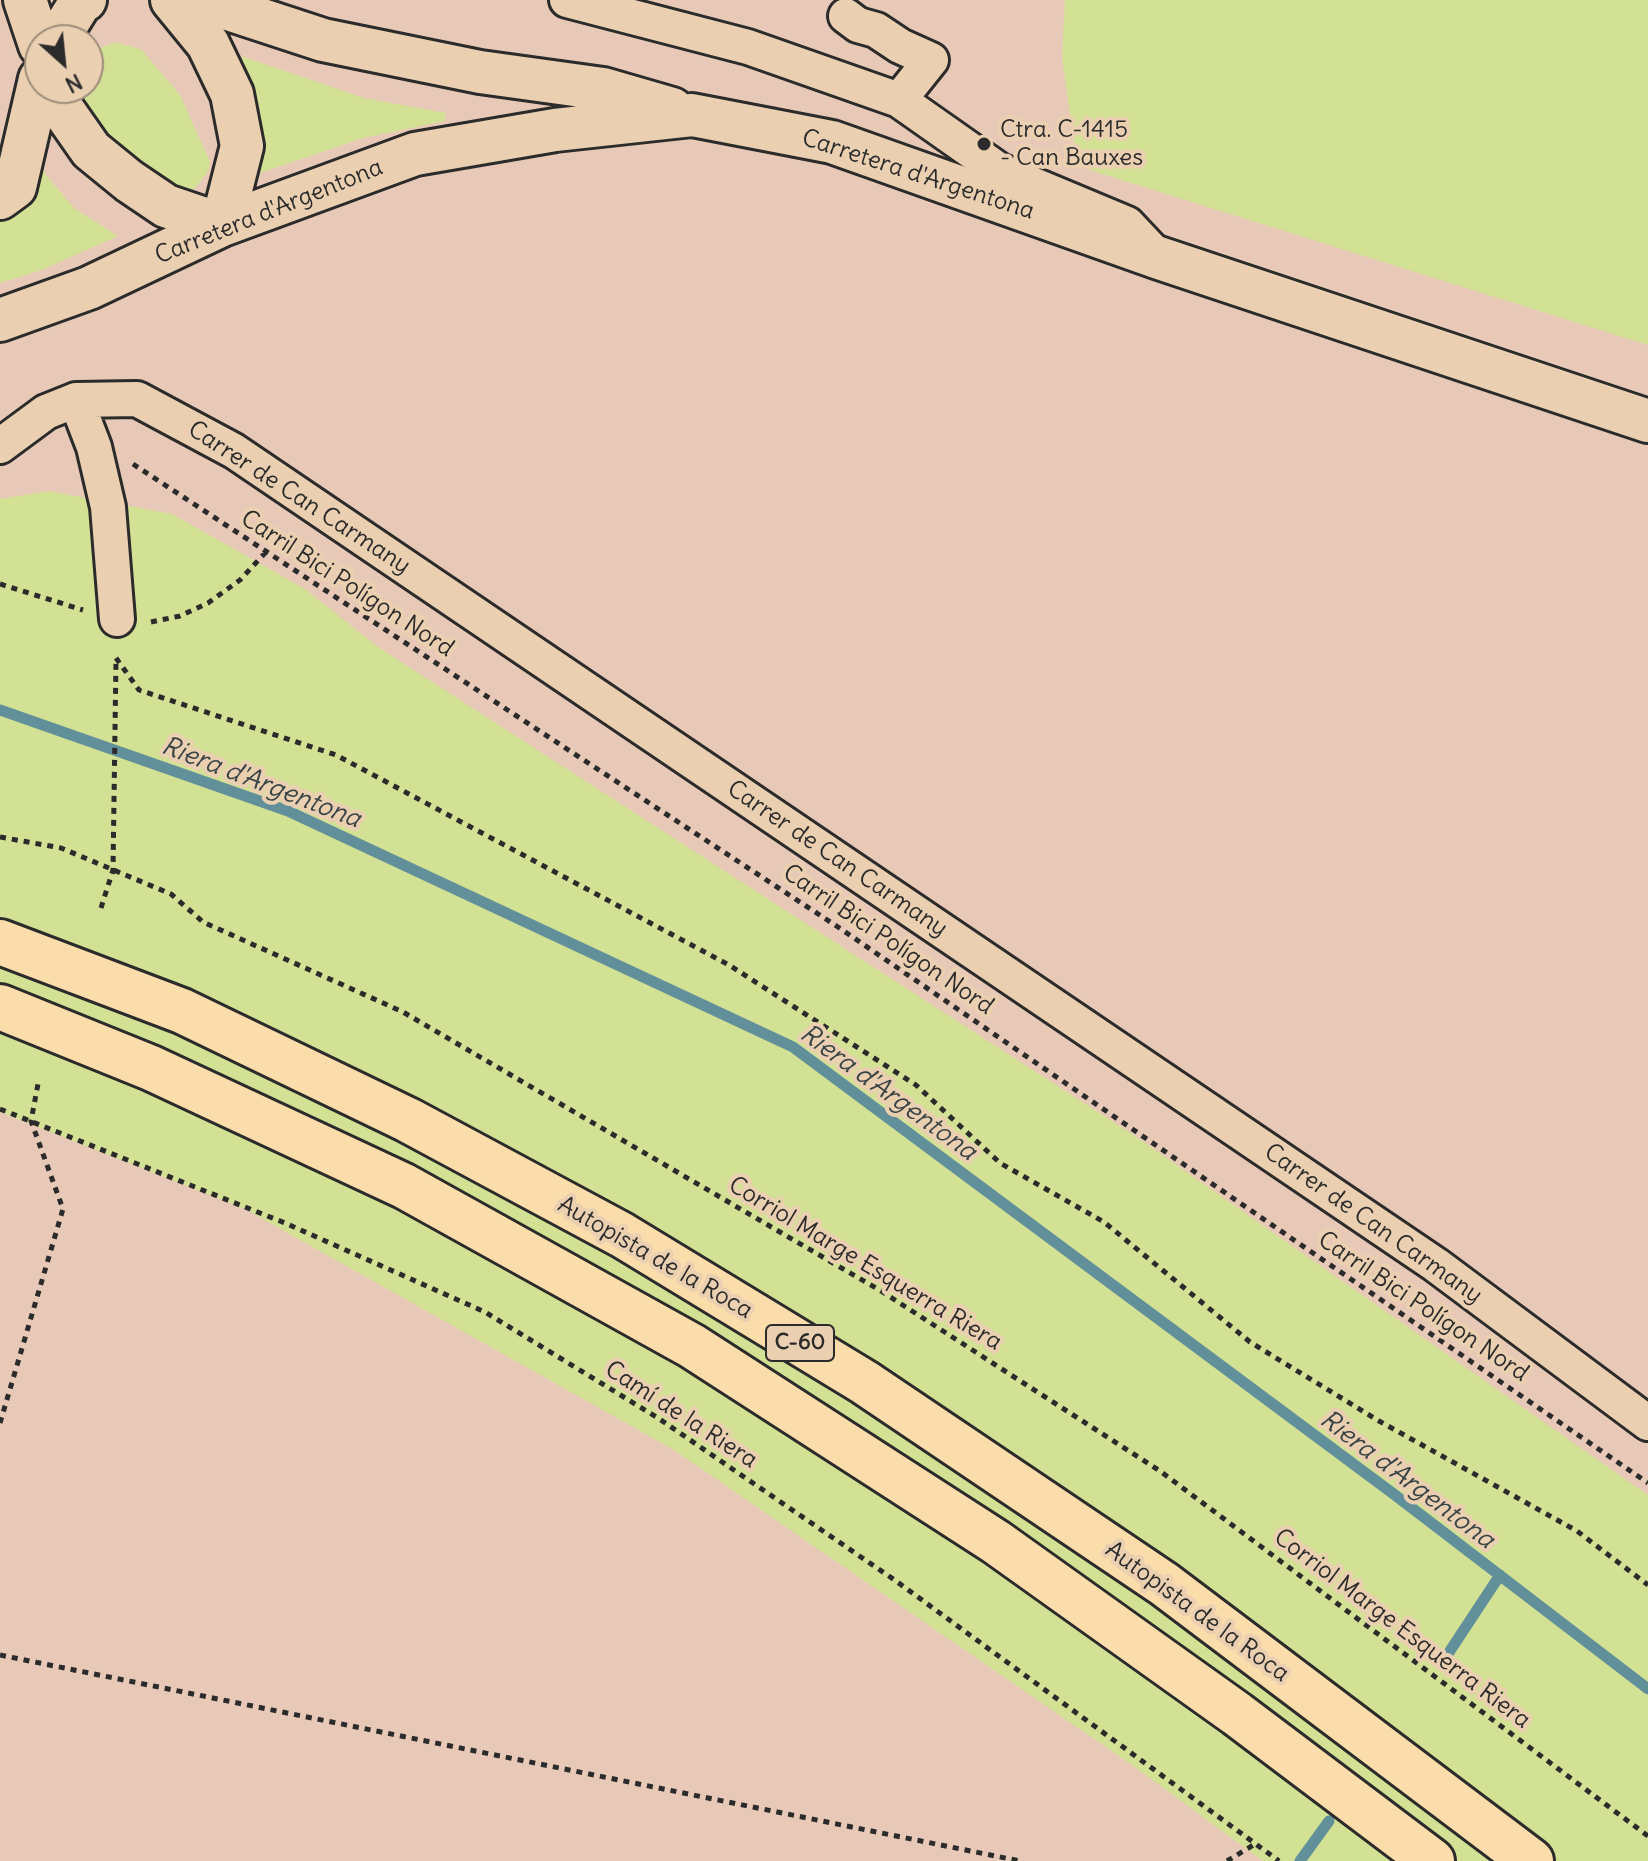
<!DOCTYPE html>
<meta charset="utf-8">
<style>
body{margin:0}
#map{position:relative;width:1648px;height:1861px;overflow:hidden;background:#e8c9b7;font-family:Delius,sans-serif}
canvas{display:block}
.north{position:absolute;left:24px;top:24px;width:80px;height:80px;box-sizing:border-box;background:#eacfb1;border:2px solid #9e8d7b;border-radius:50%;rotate:153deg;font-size:22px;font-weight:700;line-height:32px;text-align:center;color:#2b2b2b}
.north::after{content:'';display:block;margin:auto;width:28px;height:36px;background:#2b2b2b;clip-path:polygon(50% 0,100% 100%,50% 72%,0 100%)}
</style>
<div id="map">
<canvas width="1648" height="1861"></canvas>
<div class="north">N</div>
</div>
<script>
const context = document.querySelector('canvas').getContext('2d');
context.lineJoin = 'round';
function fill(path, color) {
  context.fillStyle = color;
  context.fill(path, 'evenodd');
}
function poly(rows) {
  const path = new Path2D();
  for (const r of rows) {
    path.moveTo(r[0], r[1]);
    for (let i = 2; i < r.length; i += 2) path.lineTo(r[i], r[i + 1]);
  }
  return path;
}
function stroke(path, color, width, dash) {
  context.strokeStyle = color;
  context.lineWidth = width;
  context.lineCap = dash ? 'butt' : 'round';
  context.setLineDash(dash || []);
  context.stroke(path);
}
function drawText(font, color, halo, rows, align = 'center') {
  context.font = font + ' Delius,sans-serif';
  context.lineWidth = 8;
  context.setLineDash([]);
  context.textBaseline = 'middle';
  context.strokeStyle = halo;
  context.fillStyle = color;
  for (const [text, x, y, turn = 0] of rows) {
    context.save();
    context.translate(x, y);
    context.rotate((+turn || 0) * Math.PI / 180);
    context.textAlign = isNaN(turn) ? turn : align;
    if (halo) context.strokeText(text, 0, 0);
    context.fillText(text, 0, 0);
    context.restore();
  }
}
fill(poly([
 [1065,0,1648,0,1648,345,1077,166,1062,57],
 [114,42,141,49,180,95,210,162,209,170,195,188,179,195,130,167,71,88,88,88,88,54],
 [244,57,364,98,446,113,445,121,363,138,246,178,232,58],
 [33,154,46,175,74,208,118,236,42,270,0,283,0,214],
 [49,491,172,514,305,589,378,647,1135,1136,1648,1495,1648,1861,1263,1861,1132,1765,674,1450,245,1209,0,1112,0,499]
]), '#d2e194');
stroke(poly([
 [0,710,288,811,793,1047,1395,1495,1648,1689],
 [1442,1663,1500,1575],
 [1300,1861,1329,1821]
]), '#62909a', 11);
const minor = poly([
 [567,0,748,47,899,100,1000,171,1127,224,1159,258],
 [846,16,858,25,876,30,900,46,931,60,899,100],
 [76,400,94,447,108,507,117,619],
 [0,446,46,412,76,400,137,399,234,451,1436,1265,1648,1423]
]);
const tertiary = poly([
 [25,0,40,45],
 [172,0,208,44,232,94,242,146,222,225],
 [201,0,323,40,480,72,603,89,672,109],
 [57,40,80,3,85,0],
 [55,88,63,110,91,150,129,181,166,206,222,225],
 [0,198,15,187,40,79],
 [0,320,89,288,222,225,415,154,555,130,692,115,832,142,1159,258,1648,421]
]);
const motorway = poly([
 [0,942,182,1011,408,1120,622,1235,864,1382,1164,1584,1531,1861],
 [0,1007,151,1068,404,1186,692,1346,996,1542,1237,1714,1432,1861]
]);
stroke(minor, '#2b2b2b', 40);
stroke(tertiary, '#2b2b2b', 48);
stroke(motorway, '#2b2b2b', 50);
stroke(poly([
 [133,464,838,927,1648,1483],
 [0,584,83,610],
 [151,622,180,616,208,603,240,580,266,552],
 [116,658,139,690,336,755,729,965,916,1085,1000,1163,1104,1222,1250,1342,1379,1421,1577,1531,1648,1585],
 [0,837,61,848,171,894,203,922,403,1012,881,1291,1160,1471,1648,1836],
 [101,908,113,870,116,660],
 [0,1109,285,1223,485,1312,658,1418,896,1581,1279,1861],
 [0,1423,63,1209,31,1121,38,1084],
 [0,1655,1020,1861],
 [1227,1861,1255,1844]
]), '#2b2b2b', 5, [6, 6]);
stroke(minor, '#eacfb1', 34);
stroke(tertiary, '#eacfb1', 42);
stroke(motorway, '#fbddab', 44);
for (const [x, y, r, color] of [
 [984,144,8,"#2b2b2b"]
]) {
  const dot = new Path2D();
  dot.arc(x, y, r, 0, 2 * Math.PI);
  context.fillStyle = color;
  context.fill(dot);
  stroke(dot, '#eacfb1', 3);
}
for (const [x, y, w] of [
 [800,1343,68]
]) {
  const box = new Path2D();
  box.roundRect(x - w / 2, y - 18, w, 36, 6);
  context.fillStyle = '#eacfb1';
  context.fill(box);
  stroke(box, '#2b2b2b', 2);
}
drawText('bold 22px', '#2b2b2b', null, [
 ["C-60",800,1343]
]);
drawText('24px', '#2b2b2b', '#eacfb1', [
 ["Ctra. C-1415",1000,130],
 ["- Can Bauxes",1000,158]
], 'left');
drawText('24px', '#2b2b2b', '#eacfb1', [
 ["Carretera d'Argentona",918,175,18],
 ["Carretera d'Argentona",269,212,-22],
 ["Carrer de Can Carmany",299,498,33],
 ["Carril Bici Polígon Nord",347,584,33],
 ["Carrer de Can Carmany",837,859,34],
 ["Carril Bici Polígon Nord",888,940,34],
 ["Carrer de Can Carmany",1373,1224,35],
 ["Autopista de la Roca",655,1258,30],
 ["Corriol Marge Esquerra Riera",865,1264,31],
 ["Carril Bici Polígon Nord",1423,1307,34],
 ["Camí de la Riera",681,1415,33],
 ["Autopista de la Roca",1197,1612,36],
 ["Corriol Marge Esquerra Riera",1402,1629,37]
]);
drawText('italic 26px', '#394447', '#eacfb1', [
 ["Riera d'Argentona",261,783,21],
 ["Riera d'Argentona",888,1093,36],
 ["Riera d'Argentona",1407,1480,37]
]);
</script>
